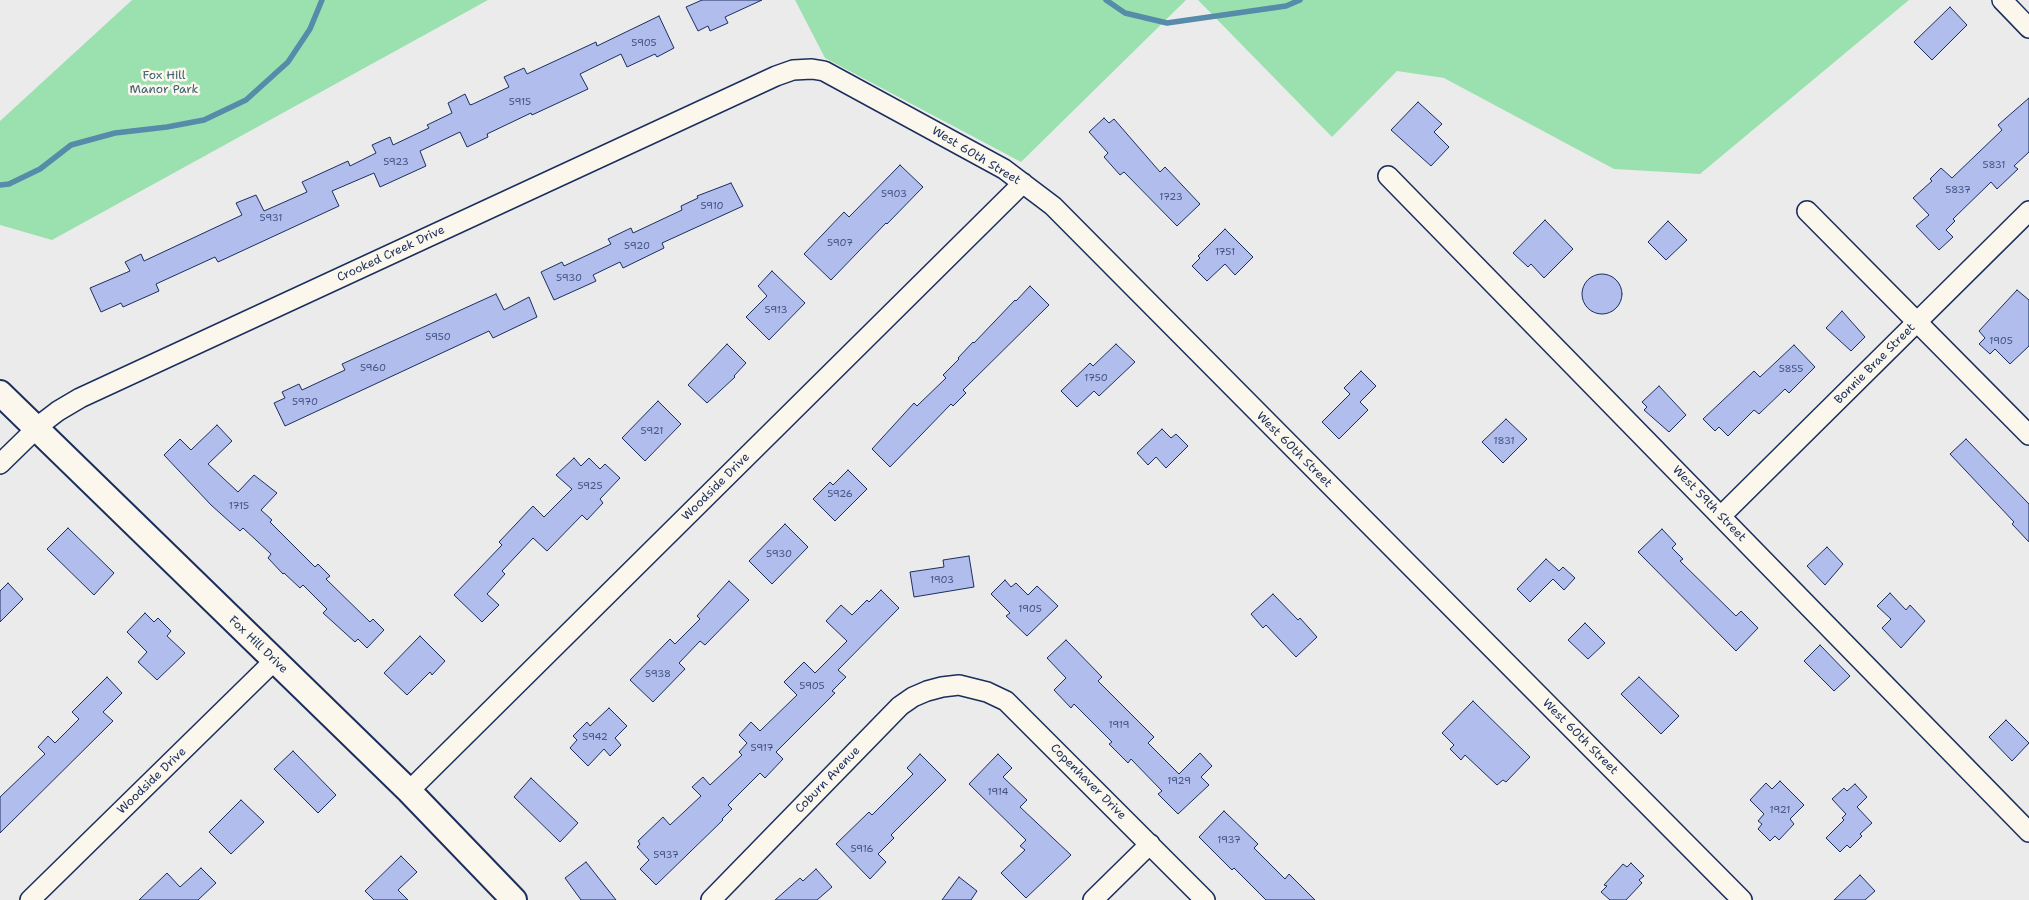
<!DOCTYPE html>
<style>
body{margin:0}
canvas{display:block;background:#ecebec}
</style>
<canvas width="2029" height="900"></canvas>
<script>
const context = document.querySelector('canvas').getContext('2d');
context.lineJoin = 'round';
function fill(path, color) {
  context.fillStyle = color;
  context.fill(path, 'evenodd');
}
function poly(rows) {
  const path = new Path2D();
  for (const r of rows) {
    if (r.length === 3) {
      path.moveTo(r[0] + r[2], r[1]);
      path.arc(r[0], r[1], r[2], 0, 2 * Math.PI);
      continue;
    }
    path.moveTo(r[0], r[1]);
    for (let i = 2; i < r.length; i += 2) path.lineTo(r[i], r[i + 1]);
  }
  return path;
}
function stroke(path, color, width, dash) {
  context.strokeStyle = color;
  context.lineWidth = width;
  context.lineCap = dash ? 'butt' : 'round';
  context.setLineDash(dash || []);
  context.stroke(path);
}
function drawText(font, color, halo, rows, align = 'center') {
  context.font = font + ' "Shantell Sans",sans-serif';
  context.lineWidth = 5;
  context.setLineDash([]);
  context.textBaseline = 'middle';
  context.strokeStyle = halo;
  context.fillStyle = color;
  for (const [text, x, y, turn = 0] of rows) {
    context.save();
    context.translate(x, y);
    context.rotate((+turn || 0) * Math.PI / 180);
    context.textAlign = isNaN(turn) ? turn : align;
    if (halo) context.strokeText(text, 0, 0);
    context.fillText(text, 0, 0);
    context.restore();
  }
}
fill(poly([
 [132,0,488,0,52,240,0,225,0,121],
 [795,0,1186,0,1021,162,825,58],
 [1198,0,1909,0,1700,174,1614,169,1444,78,1397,71,1332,137]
]), '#9ae1af');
stroke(poly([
 [1106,0,1125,13,1167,23,1286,6,1300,0],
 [0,185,9,184,40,169,71,145,115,133,167,127,204,120,246,100,288,62,310,29,322,0]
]), '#568baa', 5.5);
const building = poly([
 [702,0,762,0,725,17,728,23,710,31,708,26,698,31,686,7,702,0],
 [1950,7,1967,25,1932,60,1914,42,1950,7],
 [659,16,674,48,657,57,655,54,627,67,621,54,580,74,588,89,532,115,531,113,487,134,488,137,467,147,460,132,420,151,426,166,380,187,374,173,332,191,339,206,218,262,215,257,156,284,159,291,123,307,121,303,101,312,90,288,130,271,125,262,141,254,144,261,242,215,236,203,256,195,264,211,307,192,302,182,348,161,350,166,376,153,372,145,390,137,393,145,429,128,427,125,452,113,448,103,465,94,470,105,473,104,509,87,504,77,524,68,527,74,596,42,597,46,659,16],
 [2029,98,2029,152,2014,166,2018,169,1997,189,1991,182,1953,219,1955,221,1946,230,1953,237,1939,250,1916,226,1929,215,1913,198,1932,181,1930,179,1941,168,1952,178,2002,130,1998,125,2029,98],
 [1418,102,1442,124,1434,132,1449,147,1431,166,1391,130,1418,102],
 [1104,118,1109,123,1114,119,1160,172,1165,167,1200,204,1177,226,1124,172,1120,175,1104,157,1108,153,1089,132,1104,118],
 [900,165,923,187,887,224,886,223,831,280,804,254,844,212,849,217,900,165],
 [731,183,743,206,662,243,664,248,623,268,620,262,593,275,596,281,594,282,554,300,541,272,562,262,564,266,611,244,608,239,631,228,633,233,682,210,681,206,698,198,697,196,731,183],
 [1545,220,1573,249,1544,278,1531,264,1528,267,1513,253,1545,220],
 [1668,221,1687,240,1666,260,1648,242,1668,221],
 [1225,229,1253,257,1235,275,1225,264,1207,281,1192,266,1200,258,1198,256,1225,229],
 [772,271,805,303,769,340,746,317,767,296,758,286,772,271],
 [1602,294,20],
 [1030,286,1049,305,963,390,966,393,953,406,951,404,890,467,872,449,914,403,917,406,946,378,943,375,959,359,958,358,973,342,974,343,1015,300,1016,301,1030,286],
 [2017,290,2029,300,2029,346,2010,364,1995,349,1990,354,1979,344,1985,338,1979,331,2017,290],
 [496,294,504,310,529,297,537,317,493,338,489,331,285,426,274,403,285,398,282,392,299,384,302,390,345,370,342,364,496,294],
 [1842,311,1865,337,1851,351,1826,328,1842,311],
 [727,344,746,363,734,376,735,377,707,403,688,385,727,344],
 [1116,344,1135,362,1099,396,1094,391,1077,407,1061,391,1090,363,1093,366,1116,344],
 [1794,345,1815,367,1789,393,1785,389,1759,414,1754,410,1728,436,1719,427,1715,431,1703,419,1754,371,1760,377,1794,345],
 [1361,371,1376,386,1360,402,1368,410,1339,439,1322,422,1350,394,1344,388,1361,371],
 [1659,386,1686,415,1669,432,1644,410,1647,407,1642,402,1659,386],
 [658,401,681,424,645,461,622,438,658,401],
 [1506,419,1527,439,1503,463,1482,442,1506,419],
 [217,425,232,441,208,464,238,492,254,475,277,493,261,510,272,520,270,522,315,567,318,564,330,576,326,579,370,622,373,619,384,630,367,648,358,639,355,642,323,613,327,609,303,585,300,588,284,573,283,574,268,558,271,554,243,528,240,531,211,505,164,455,180,439,191,450,217,425],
 [1162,429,1171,438,1176,434,1188,446,1166,468,1156,457,1148,465,1137,453,1162,429],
 [1966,439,2029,504,2029,542,2012,524,2014,522,1950,454,1966,439],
 [574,458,581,466,589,458,600,469,605,464,620,478,600,499,603,503,587,520,582,515,547,551,533,538,502,571,505,574,487,594,499,605,482,622,454,595,502,545,499,542,533,506,544,517,572,489,556,475,574,458],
 [848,470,867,489,835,521,813,499,830,482,833,485,848,470],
 [785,524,808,547,772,584,749,561,785,524],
 [68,528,114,573,94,595,47,549,68,528],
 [1662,529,1676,544,1672,548,1683,559,1680,561,1736,616,1741,611,1758,628,1736,651,1638,552,1662,529],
 [1827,547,1843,564,1825,585,1807,566,1827,547],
 [969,556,974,587,914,597,910,572,944,567,943,560,969,556],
 [1546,559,1559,571,1563,567,1575,578,1564,590,1553,579,1530,602,1517,589,1546,559],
 [1005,580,1011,587,1016,583,1028,595,1037,586,1058,606,1027,636,1006,616,1010,613,991,594,1005,580],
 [729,581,749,600,705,645,700,641,679,663,685,669,653,702,630,680,670,639,675,644,700,619,697,616,729,581],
 [8,583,23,599,0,622,0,591,8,583],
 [881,590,899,608,838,670,846,677,832,691,835,693,776,752,783,759,765,778,760,773,728,805,732,809,722,819,723,820,656,885,640,869,649,860,637,847,640,844,638,841,663,817,670,825,701,796,692,787,703,777,710,785,742,755,739,752,747,743,739,735,751,722,760,731,797,695,784,682,804,662,815,673,847,641,826,621,841,605,852,615,867,600,869,602,881,590],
 [1890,593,1906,610,1910,605,1925,621,1901,648,1882,628,1891,619,1877,606,1890,593],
 [1273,594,1298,620,1300,618,1317,637,1296,657,1266,625,1263,628,1251,614,1273,594],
 [145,613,154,622,158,618,171,631,167,636,185,653,157,680,138,662,147,652,127,632,145,613],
 [1585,623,1605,643,1588,659,1568,640,1585,623],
 [420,636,445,661,432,675,430,672,407,695,384,673,420,636],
 [1066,640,1102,677,1098,681,1154,737,1148,743,1179,774,1200,753,1212,766,1201,777,1209,785,1178,814,1158,794,1162,791,1131,759,1128,763,1109,744,1112,742,1074,704,1071,708,1054,690,1066,678,1047,658,1066,640],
 [1820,645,1850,676,1834,691,1804,661,1820,645],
 [107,677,122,693,103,712,113,721,0,833,0,797,45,754,38,747,48,736,55,743,79,719,72,712,107,677],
 [1639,677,1679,716,1661,734,1621,694,1639,677],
 [1473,701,1530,757,1506,782,1503,780,1497,785,1465,755,1461,760,1450,749,1454,745,1442,733,1473,701],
 [609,708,627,726,615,738,621,745,610,756,604,749,588,766,570,748,577,740,573,736,587,722,590,726,609,708],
 [2006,720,2029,743,2012,761,1989,737,2006,720],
 [293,751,336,795,318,813,274,769,293,751],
 [920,754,946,780,891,835,894,838,878,854,886,862,870,879,836,844,869,812,872,815,913,774,907,768,920,754],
 [998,754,1012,768,1003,777,1027,800,1020,807,1071,855,1026,898,1001,873,1025,850,1020,846,1026,840,969,784,998,754],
 [531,778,578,823,560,842,514,797,531,778],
 [1780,781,1804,805,1790,819,1794,824,1779,840,1775,836,1770,841,1758,829,1762,824,1758,821,1764,814,1750,800,1766,783,1772,789,1780,781],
 [1855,784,1867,797,1857,807,1872,823,1860,834,1862,836,1850,848,1847,845,1840,852,1826,838,1844,820,1842,818,1846,814,1832,799,1844,788,1847,791,1855,784],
 [241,800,264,822,231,854,209,832,241,800],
 [1224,811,1258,844,1254,848,1285,879,1289,874,1315,900,1266,900,1234,868,1232,870,1199,837,1224,811],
 [401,856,417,872,398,890,408,900,374,900,365,891,401,856],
 [586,862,616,900,581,900,565,878,586,862],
 [1631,863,1644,876,1639,880,1642,883,1626,900,1610,900,1601,892,1607,886,1604,885,1623,864,1627,867,1631,863],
 [201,868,216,883,198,900,139,900,167,873,180,887,201,868],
 [816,869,832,887,817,900,775,900,800,878,803,881,816,869],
 [1860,875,1875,891,1865,900,1834,900,1860,875],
 [959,877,977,891,971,900,942,900,959,877]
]);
fill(building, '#b0bded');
stroke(building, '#1b2f5e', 1);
const minor = poly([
 [2002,0,2029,28],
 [1388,176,2029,832],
 [1807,211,2029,435],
 [0,464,41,424,58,411,80,398,776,76,793,70,812,69,824,71,1004,169,1053,206,1742,900],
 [1721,516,2029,211],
 [409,791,1023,183],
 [30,900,274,661],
 [711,900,900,706,913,697,927,691,942,687,959,685,987,692,1006,701,1205,900],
 [1093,900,1150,844]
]);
const tertiary = poly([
 [0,393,409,791,514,900]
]);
stroke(minor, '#1b2f5e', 22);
stroke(tertiary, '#1b2f5e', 28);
stroke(minor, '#fbf7ec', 19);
stroke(tertiary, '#fbf7ec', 24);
drawText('10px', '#405282', null, [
 ["5905",644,43],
 ["5915",520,102],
 ["5923",396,162],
 ["5831",1994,165],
 ["5837",1958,190],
 ["5903",894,194],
 ["1723",1171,197],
 ["5910",712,206],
 ["5931",271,218],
 ["5907",840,243],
 ["5920",637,246],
 ["1751",1225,252],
 ["5930",569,278],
 ["5913",776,310],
 ["5950",438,337],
 ["1905",2001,341],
 ["5960",373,368],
 ["5855",1791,369],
 ["1750",1096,378],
 ["5970",305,402],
 ["5921",652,431],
 ["1831",1504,441],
 ["5925",590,486],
 ["5926",840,494],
 ["1715",239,506],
 ["5930",779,554],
 ["1903",942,580],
 ["1905",1030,609],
 ["5938",658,674],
 ["5905",812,686],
 ["1919",1119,725],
 ["5942",595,737],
 ["5917",762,748],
 ["1929",1179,781],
 ["1914",998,792],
 ["1921",1780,810],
 ["1937",1229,840],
 ["5916",862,849],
 ["5937",666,855]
]);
drawText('12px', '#3b5c72', '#fbf7ec', [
 ["Fox Hill",164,76],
 ["Manor Park",164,90]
]);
drawText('12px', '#1b2f5e', '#fbf7ec', [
 ["West 60th Street",976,156,31],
 ["Crooked Creek Drive",391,254,-25],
 ["Bonnie Brae Street",1875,364,-45],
 ["West 60th Street",1294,450,45],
 ["Woodside Drive",716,487,-45],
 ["West 59th Street",1709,504,46],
 ["Fox Hill Drive",258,645,44],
 ["West 60th Street",1580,737,45],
 ["Coburn Avenue",828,780,-46],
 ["Woodside Drive",152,781,-44],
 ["Copenhaver Drive",1088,782,45]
]);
</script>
